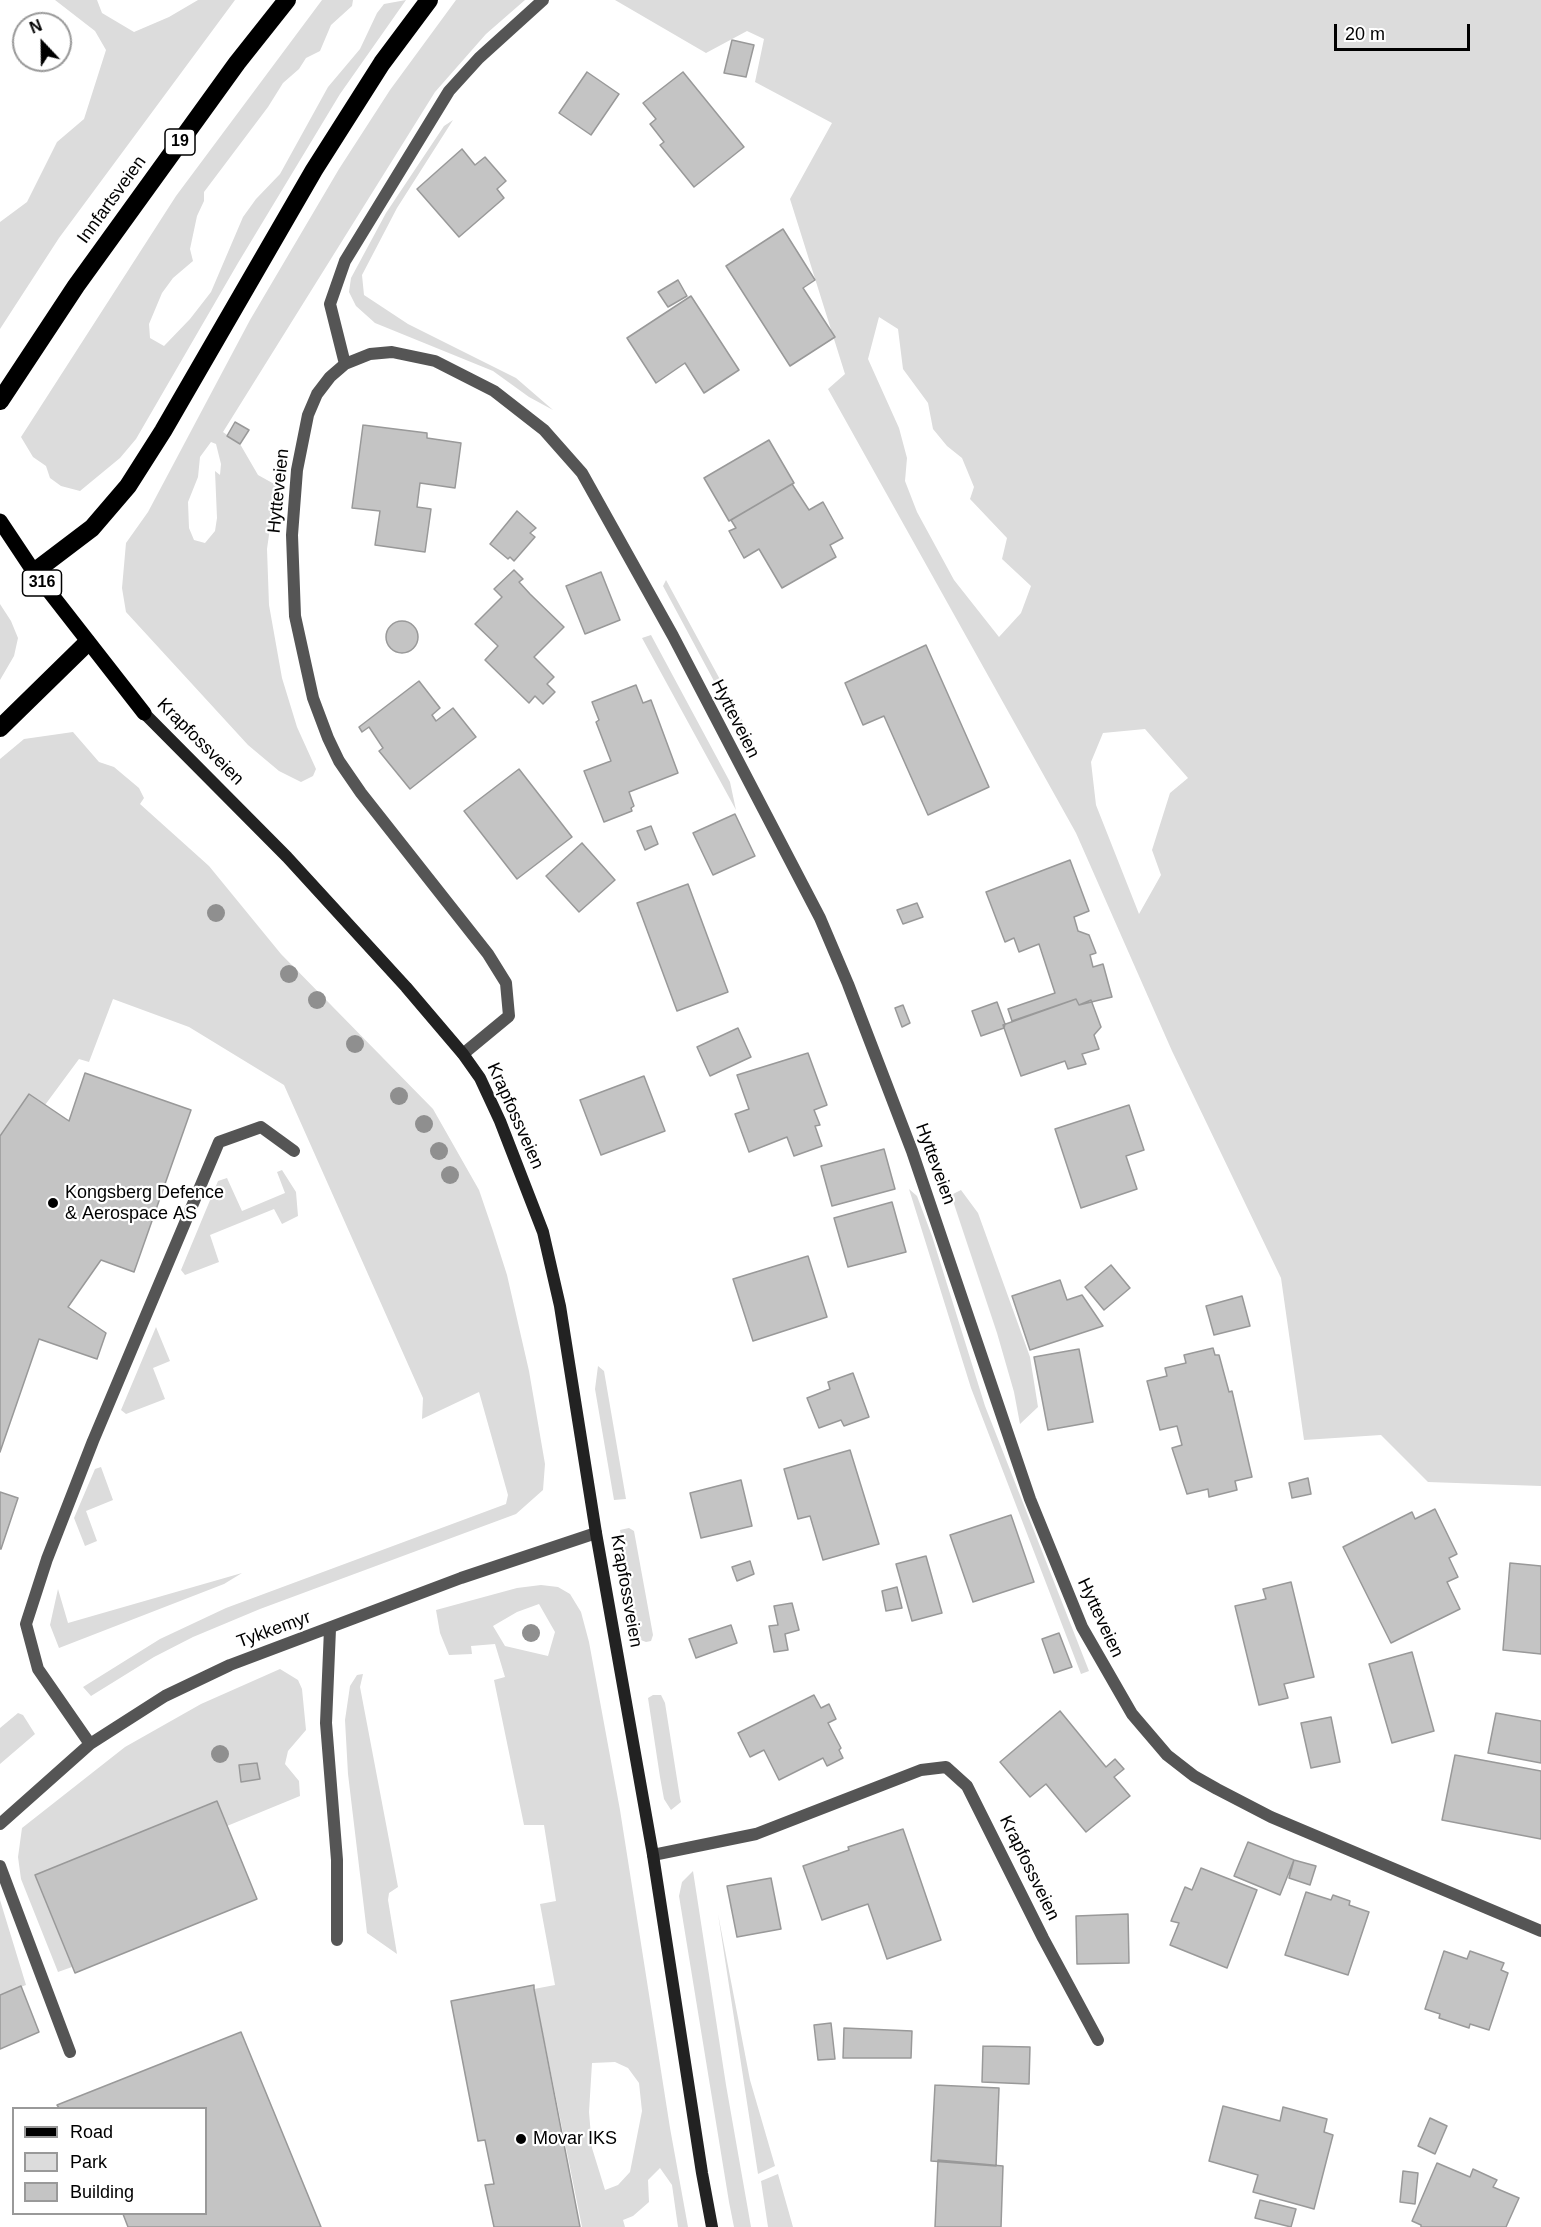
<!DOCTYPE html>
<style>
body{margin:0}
#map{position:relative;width:1541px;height:2227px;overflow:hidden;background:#fff;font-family:Arial,sans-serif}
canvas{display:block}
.legend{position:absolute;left:12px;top:2107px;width:195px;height:108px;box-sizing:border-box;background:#fff;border:2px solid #999;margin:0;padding:8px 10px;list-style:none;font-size:18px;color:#000}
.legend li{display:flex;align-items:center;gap:12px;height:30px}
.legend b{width:30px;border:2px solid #999}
.north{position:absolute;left:12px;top:12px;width:60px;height:60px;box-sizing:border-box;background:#fff;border:2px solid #999;border-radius:50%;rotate:338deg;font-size:16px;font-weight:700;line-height:24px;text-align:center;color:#000}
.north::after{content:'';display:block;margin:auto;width:21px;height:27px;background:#000;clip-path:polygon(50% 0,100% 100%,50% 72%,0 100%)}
.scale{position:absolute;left:1334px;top:24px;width:136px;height:27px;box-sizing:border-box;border:3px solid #000;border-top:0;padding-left:8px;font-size:18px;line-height:21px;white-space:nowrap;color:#000;-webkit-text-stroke:4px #fff;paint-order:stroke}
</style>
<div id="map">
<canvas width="1541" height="2227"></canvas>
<ul class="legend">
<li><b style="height:8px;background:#000"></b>Road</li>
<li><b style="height:16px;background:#dcdcdc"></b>Park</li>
<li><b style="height:16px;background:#c4c4c4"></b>Building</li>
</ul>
<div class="north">N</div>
<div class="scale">20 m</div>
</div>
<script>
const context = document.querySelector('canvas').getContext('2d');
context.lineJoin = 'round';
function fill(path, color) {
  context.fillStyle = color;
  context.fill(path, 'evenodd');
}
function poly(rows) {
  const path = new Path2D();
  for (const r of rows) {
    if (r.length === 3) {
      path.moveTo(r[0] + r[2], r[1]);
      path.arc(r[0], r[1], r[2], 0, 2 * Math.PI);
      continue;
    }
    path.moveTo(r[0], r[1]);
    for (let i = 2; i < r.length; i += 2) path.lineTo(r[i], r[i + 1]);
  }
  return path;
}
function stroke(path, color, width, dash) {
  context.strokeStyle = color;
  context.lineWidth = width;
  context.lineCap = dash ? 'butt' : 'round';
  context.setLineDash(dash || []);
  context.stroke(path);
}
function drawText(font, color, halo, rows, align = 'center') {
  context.font = font + ' Arial,sans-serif';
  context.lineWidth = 4.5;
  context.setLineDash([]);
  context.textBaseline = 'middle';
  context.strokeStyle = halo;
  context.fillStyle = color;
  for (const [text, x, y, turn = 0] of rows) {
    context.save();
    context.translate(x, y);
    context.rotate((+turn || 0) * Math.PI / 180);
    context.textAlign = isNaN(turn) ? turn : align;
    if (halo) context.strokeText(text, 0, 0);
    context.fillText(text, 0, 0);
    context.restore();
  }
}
fill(poly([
 [55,0,97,0,102,13,134,32,169,17,198,0,235,0,59,238,0,329,0,222,27,202,57,142,84,119,106,50,95,31],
 [322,0,353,0,352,6,331,25,320,51,306,58,299,69,283,83,268,107,204,192,204,201,197,216,190,249,193,261,173,278,162,293,149,324,150,338,164,346,190,319,211,292,243,217,256,199,280,174,328,87,360,49,377,13,384,4,406,0,340,94,238,263,136,439,120,458,80,491,61,486,50,478,46,466,33,457,21,437,176,196],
 [456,0,525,0,486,34,435,92,223,432,240,444,258,475,276,485,267,549,269,605,282,678,297,727,316,769,313,776,301,782,279,771,248,745,126,612,122,588,126,543,148,512,250,320,339,169,390,90],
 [211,442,216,444,221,464,220,475,215,471,217,518,215,531,205,543,194,540,189,528,188,502,198,477,200,457],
 [615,0,1541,0,1541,1486,1428,1482,1381,1435,1304,1440,1281,1278,1172,1051,1076,833,828,389,845,374,790,199,832,123,755,82,764,39,747,31,706,53],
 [879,317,898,329,903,369,928,403,933,429,947,446,962,458,974,487,970,499,1007,538,1002,559,1031,586,1021,613,999,637,954,580,917,512,905,481,907,458,899,428,868,359],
 [1145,729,1188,778,1170,793,1152,850,1161,875,1139,914,1096,805,1091,762,1103,733],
 [453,120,397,208,362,275,364,295,408,324,516,378,553,410,529,397,493,371,375,323,356,306,349,292,351,278,386,213,444,126],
 [666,580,742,720,748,729,737,724,663,586],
 [0,604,11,621,18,638,14,656,0,680],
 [651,635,730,782,736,810,642,638],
 [73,732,99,762,114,767,139,788,144,798,140,804,209,866,281,954,433,1109,479,1190,493,1231,507,1275,529,1371,545,1464,543,1490,516,1514,260,1609,193,1637,154,1657,91,1696,83,1687,160,1639,226,1608,506,1504,508,1495,479,1392,422,1419,423,1398,284,1085,189,1027,113,999,89,1062,79,1059,45,1105,29,1094,0,1136,0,759,24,739],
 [282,1170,296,1192,298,1216,282,1224,274,1209,210,1235,219,1262,185,1275,181,1270,218,1181,227,1178,242,1211,285,1193,277,1172],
 [909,1189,917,1196,932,1236,985,1406,1089,1671,1081,1674,971,1388],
 [961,1190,978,1213,1030,1357,1038,1407,1020,1424,1014,1392,997,1333,951,1195],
 [156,1327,170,1361,153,1368,165,1399,126,1414,121,1410],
 [598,1366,604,1371,626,1499,614,1500,595,1389],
 [101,1467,113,1500,86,1511,97,1541,85,1546,74,1518,95,1469],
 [629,1528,634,1531,653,1635,651,1641,646,1642,638,1639,620,1530],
 [242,1573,224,1584,59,1648,50,1625,58,1589,68,1623],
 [541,1585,558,1587,570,1594,581,1612,589,1642,620,1810,670,2128,688,2227,678,2227,672,2185,660,2168,648,2180,649,2202,633,2216,623,2220,625,2227,582,2227,534,1989,555,1985,540,1904,556,1901,544,1825,524,1825,494,1680,505,1677,495,1644,471,1646,472,1654,449,1655,440,1633,436,1610,517,1588],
 [539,1604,555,1632,548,1656,505,1646,493,1626,517,1612],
 [615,2062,628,2068,639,2083,642,2111,630,2172,618,2185,605,2190,592,2148,589,2112,592,2063],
 [280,1669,298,1680,302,1689,306,1730,288,1751,285,1764,299,1781,300,1796,227,1826,217,1801,35,1875,72,1967,58,1972,21,1879,18,1857,22,1828,125,1747,201,1704],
 [363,1674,360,1687,398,1887,389,1893,388,1900,397,1954,367,1933,348,1774,345,1720,350,1686,357,1675],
 [653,1695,661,1695,665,1703,680,1798,681,1802,671,1810,664,1799,660,1777,648,1698],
 [18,1713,23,1715,35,1734,0,1764,0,1728],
 [693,1871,726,2085,751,2227,734,2227,729,2202,679,1896,682,1882],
 [0,1900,26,1985,0,1995],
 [718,1914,750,2080,775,2166,758,2174],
 [778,2174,793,2227,768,2227,761,2181]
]), '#dcdcdc');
const building = poly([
 [732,40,754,45,746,77,724,73,732,40],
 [587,72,619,94,591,135,559,113,587,72],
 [683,72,744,147,694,187,660,145,664,142,650,124,656,119,643,103,683,72],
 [462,149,475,165,485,157,506,181,497,189,504,198,459,237,417,189,462,149],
 [783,229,815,280,803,288,835,337,790,366,726,266,783,229],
 [678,280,687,296,668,307,658,292,678,280],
 [691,296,739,370,704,393,685,363,656,383,627,338,691,296],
 [235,422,249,430,240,444,227,436,235,422],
 [363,425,427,433,427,438,461,443,455,488,420,483,417,507,431,509,425,552,375,545,380,511,352,508,363,425],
 [769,440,794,483,729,521,704,478,769,440],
 [792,484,809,510,823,502,843,538,830,545,836,557,782,588,759,549,744,558,729,531,736,528,731,520,792,484],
 [517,511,536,528,530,533,535,537,514,561,510,557,508,559,490,544,517,511],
 [514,570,523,579,519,582,530,594,564,627,534,657,554,677,547,684,555,692,543,704,535,696,529,703,485,660,498,646,475,624,502,597,494,589,514,570],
 [601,572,620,620,585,634,566,586,601,572],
 [402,637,16],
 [926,645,989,787,928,815,884,716,863,725,845,683,926,645],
 [419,681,440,708,432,715,436,721,453,708,476,737,410,789,379,751,383,748,369,727,362,732,359,727,419,681],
 [636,685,643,703,651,700,678,773,629,792,634,806,631,808,632,811,604,822,584,771,611,761,596,722,599,720,592,702,636,685],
 [519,769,572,837,517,879,464,811,519,769],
 [735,814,755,856,713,875,693,833,735,814],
 [651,826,658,844,645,850,637,831,651,826],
 [582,843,615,880,579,912,546,876,582,843],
 [1070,860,1089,911,1074,917,1078,931,1089,935,1096,953,1090,955,1093,967,1103,964,1112,997,1079,1005,1076,999,1012,1021,1008,1009,1055,993,1039,944,1019,952,1014,938,1005,942,986,892,1070,860],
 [688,884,728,992,677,1011,637,903,688,884],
 [917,903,923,917,903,924,897,910,917,903],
 [1076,999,1079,1005,1091,1000,1101,1027,1094,1035,1099,1049,1082,1054,1086,1064,1068,1069,1065,1061,1021,1076,1003,1025,1076,999],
 [997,1002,1005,1024,1004,1028,981,1036,972,1011,997,1002],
 [903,1005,910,1023,902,1027,895,1008,903,1005],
 [738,1028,751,1057,710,1076,697,1047,738,1028],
 [808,1053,827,1105,814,1110,820,1125,815,1126,822,1146,794,1156,787,1137,749,1152,735,1114,749,1109,737,1075,808,1053],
 [85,1073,191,1110,134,1272,101,1260,68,1307,106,1333,97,1359,39,1339,0,1452,0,1136,29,1094,69,1121,85,1073],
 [644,1076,665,1131,601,1155,580,1100,644,1076],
 [1129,1105,1144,1150,1126,1156,1137,1189,1081,1208,1055,1129,1129,1105],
 [884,1149,895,1189,832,1206,821,1166,884,1149],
 [892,1202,906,1252,848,1267,834,1218,892,1202],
 [808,1256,827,1317,753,1341,733,1279,808,1256],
 [1111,1265,1130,1288,1104,1310,1085,1287,1111,1265],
 [1060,1280,1067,1300,1082,1295,1103,1326,1030,1350,1012,1296,1060,1280],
 [1242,1296,1250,1326,1214,1335,1206,1306,1242,1296],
 [1213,1348,1215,1355,1219,1355,1229,1392,1232,1391,1252,1477,1235,1481,1237,1490,1209,1497,1208,1489,1187,1494,1172,1448,1182,1445,1177,1426,1160,1430,1147,1381,1167,1376,1165,1368,1186,1363,1184,1355,1213,1348],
 [1079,1349,1093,1422,1048,1430,1034,1357,1079,1349],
 [853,1373,869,1417,844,1426,841,1420,819,1428,807,1398,830,1389,828,1382,853,1373],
 [850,1450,879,1544,823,1560,810,1516,798,1519,784,1469,850,1450],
 [1308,1478,1311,1494,1292,1498,1289,1483,1308,1478],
 [741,1480,752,1526,701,1538,690,1493,741,1480],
 [0,1492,18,1498,1,1549,0,1549,0,1492],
 [1435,1509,1457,1554,1449,1558,1458,1577,1447,1582,1460,1609,1391,1643,1343,1547,1412,1512,1415,1519,1435,1509],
 [1011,1515,1034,1582,973,1602,950,1535,1011,1515],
 [926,1556,942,1613,912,1621,896,1564,926,1556],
 [750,1561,754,1574,737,1581,732,1567,750,1561],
 [1510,1563,1541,1566,1541,1654,1503,1650,1510,1563],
 [1291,1582,1314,1677,1284,1684,1288,1698,1259,1705,1235,1606,1266,1599,1263,1589,1291,1582],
 [897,1587,902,1608,886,1611,882,1591,897,1587],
 [792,1603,799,1630,785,1634,788,1650,774,1652,769,1626,778,1625,774,1606,792,1603],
 [731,1625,737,1643,696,1658,689,1639,731,1625],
 [1059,1633,1072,1667,1054,1673,1042,1639,1059,1633],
 [1412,1652,1434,1731,1392,1743,1369,1664,1412,1652],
 [814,1695,821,1708,829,1704,836,1719,828,1723,841,1748,839,1750,843,1758,827,1766,823,1758,779,1780,764,1750,750,1757,738,1733,814,1695],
 [1060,1711,1106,1767,1115,1759,1124,1769,1114,1777,1130,1796,1086,1832,1046,1784,1030,1797,1000,1762,1060,1711],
 [1496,1713,1541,1721,1541,1763,1488,1753,1496,1713],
 [1331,1717,1340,1762,1311,1768,1301,1723,1331,1717],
 [1455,1755,1541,1771,1541,1839,1442,1820,1455,1755],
 [257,1763,260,1779,241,1782,239,1765,257,1763],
 [217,1801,257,1899,75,1973,35,1875,217,1801],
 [903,1829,941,1940,887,1959,868,1904,822,1920,803,1866,849,1850,848,1847,903,1829],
 [1248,1842,1294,1860,1280,1895,1234,1876,1248,1842],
 [1294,1860,1316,1866,1310,1885,1289,1878,1294,1860],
 [1201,1868,1257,1890,1227,1968,1170,1945,1179,1923,1171,1921,1185,1887,1192,1890,1201,1868],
 [771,1878,781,1929,737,1937,727,1886,771,1878],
 [1306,1892,1331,1900,1333,1895,1350,1901,1349,1905,1369,1912,1348,1975,1285,1955,1306,1892],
 [1128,1914,1129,1963,1077,1964,1076,1916,1128,1914],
 [1444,1951,1467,1959,1470,1951,1504,1963,1501,1970,1508,1973,1489,2030,1470,2024,1469,2028,1439,2018,1440,2014,1425,2009,1444,1951],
 [534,1985,534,1989,580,2227,494,2227,485,2185,494,2184,485,2140,478,2141,451,2001,534,1985],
 [21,1986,39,2032,0,2049,0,1995,21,1986],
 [831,2023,835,2059,818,2060,814,2025,831,2023],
 [844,2028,912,2031,911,2058,843,2058,844,2028],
 [241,2032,321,2227,128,2227,123,2214,206,2214,206,2108,59,2108,57,2105,241,2032],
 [983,2046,1030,2047,1029,2084,982,2082,983,2046],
 [935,2085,999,2088,996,2166,931,2161,935,2085],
 [1223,2106,1280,2121,1283,2107,1327,2119,1324,2132,1333,2135,1314,2209,1253,2192,1258,2175,1209,2161,1223,2106],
 [1430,2118,1447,2126,1435,2154,1418,2146,1430,2118],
 [938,2160,1003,2166,1001,2227,935,2227,938,2160],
 [1437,2163,1470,2177,1473,2169,1497,2180,1493,2187,1519,2198,1506,2227,1421,2227,1421,2225,1412,2221,1437,2163],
 [1403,2171,1418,2173,1415,2204,1400,2202,1403,2171],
 [1260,2200,1296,2209,1291,2227,1255,2218,1260,2200]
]);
fill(building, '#c4c4c4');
stroke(building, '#999', 1.5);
stroke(poly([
 [330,1629,326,1723,337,1860,337,1940],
 [90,1744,38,1669,26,1624,47,1559,93,1441,219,1142,261,1127,294,1151],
 [0,1824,90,1744,165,1696,230,1665,461,1578,596,1533],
 [0,1866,70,2052]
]), '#555', 12);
stroke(poly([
 [345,364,330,304,345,261,449,91,479,58,543,0],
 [463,1054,509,1016,506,983,488,954,361,793,339,761,328,738,313,698,295,616,292,535,297,470,308,415,317,394,330,377,345,364,370,354,392,352,435,361,494,391,544,430,582,473,673,636,820,918,848,984,912,1151,1030,1499,1082,1627,1132,1714,1167,1755,1194,1776,1217,1789,1271,1817,1541,1931],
 [653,1855,756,1834,921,1770,946,1767,967,1786,1043,1938,1098,2040]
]), '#555', 12);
stroke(poly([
 [144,713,287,857,406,987,463,1054,480,1078,500,1121,543,1232,560,1306,596,1533,653,1855,702,2173,712,2227]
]), '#222', 12);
stroke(poly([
 [0,521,34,572,144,713]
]), '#000', 15);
stroke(poly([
 [0,401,76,286,237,63,287,0],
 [34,572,92,528,128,486,163,431,314,170,382,63,429,0],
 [0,728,87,643]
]), '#000', 18);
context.fillStyle = '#8f8f8f';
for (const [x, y] of [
 [216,913],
 [289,974],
 [317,1000],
 [355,1044],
 [399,1096],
 [424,1124],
 [439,1151],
 [450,1175],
 [531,1633],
 [220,1754]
]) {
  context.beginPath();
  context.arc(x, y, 9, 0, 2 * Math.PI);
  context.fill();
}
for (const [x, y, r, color] of [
 [53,1203,6,"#000"],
 [521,2139,6,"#000"]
]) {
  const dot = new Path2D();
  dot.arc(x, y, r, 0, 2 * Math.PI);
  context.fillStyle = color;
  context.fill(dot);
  stroke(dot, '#fff', 2);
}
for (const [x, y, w] of [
 [180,142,30],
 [42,583,39]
]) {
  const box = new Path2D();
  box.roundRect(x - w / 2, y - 13, w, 26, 4.5);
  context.fillStyle = '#fff';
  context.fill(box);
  stroke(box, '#000', 1.5);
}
drawText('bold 16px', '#000', null, [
 ["19",180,142],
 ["316",42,583]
]);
drawText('18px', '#000', '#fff', [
 ["Innfartsveien",112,200,-54],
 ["Hytteveien",279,491,-84],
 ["Hytteveien",735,719,63],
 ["Krapfossveien",200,742,45],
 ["Krapfossveien",515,1116,66],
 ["Hytteveien",935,1164,70],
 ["Krapfossveien",626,1591,80],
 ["Hytteveien",1100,1618,65],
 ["Tykkemyr",274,1630,-20],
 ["Krapfossveien",1029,1868,64]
]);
drawText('18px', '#000', '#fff', [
 ["Kongsberg Defence",65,1193],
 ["& Aerospace AS",65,1214],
 ["Movar IKS",533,2139]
], 'left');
</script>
